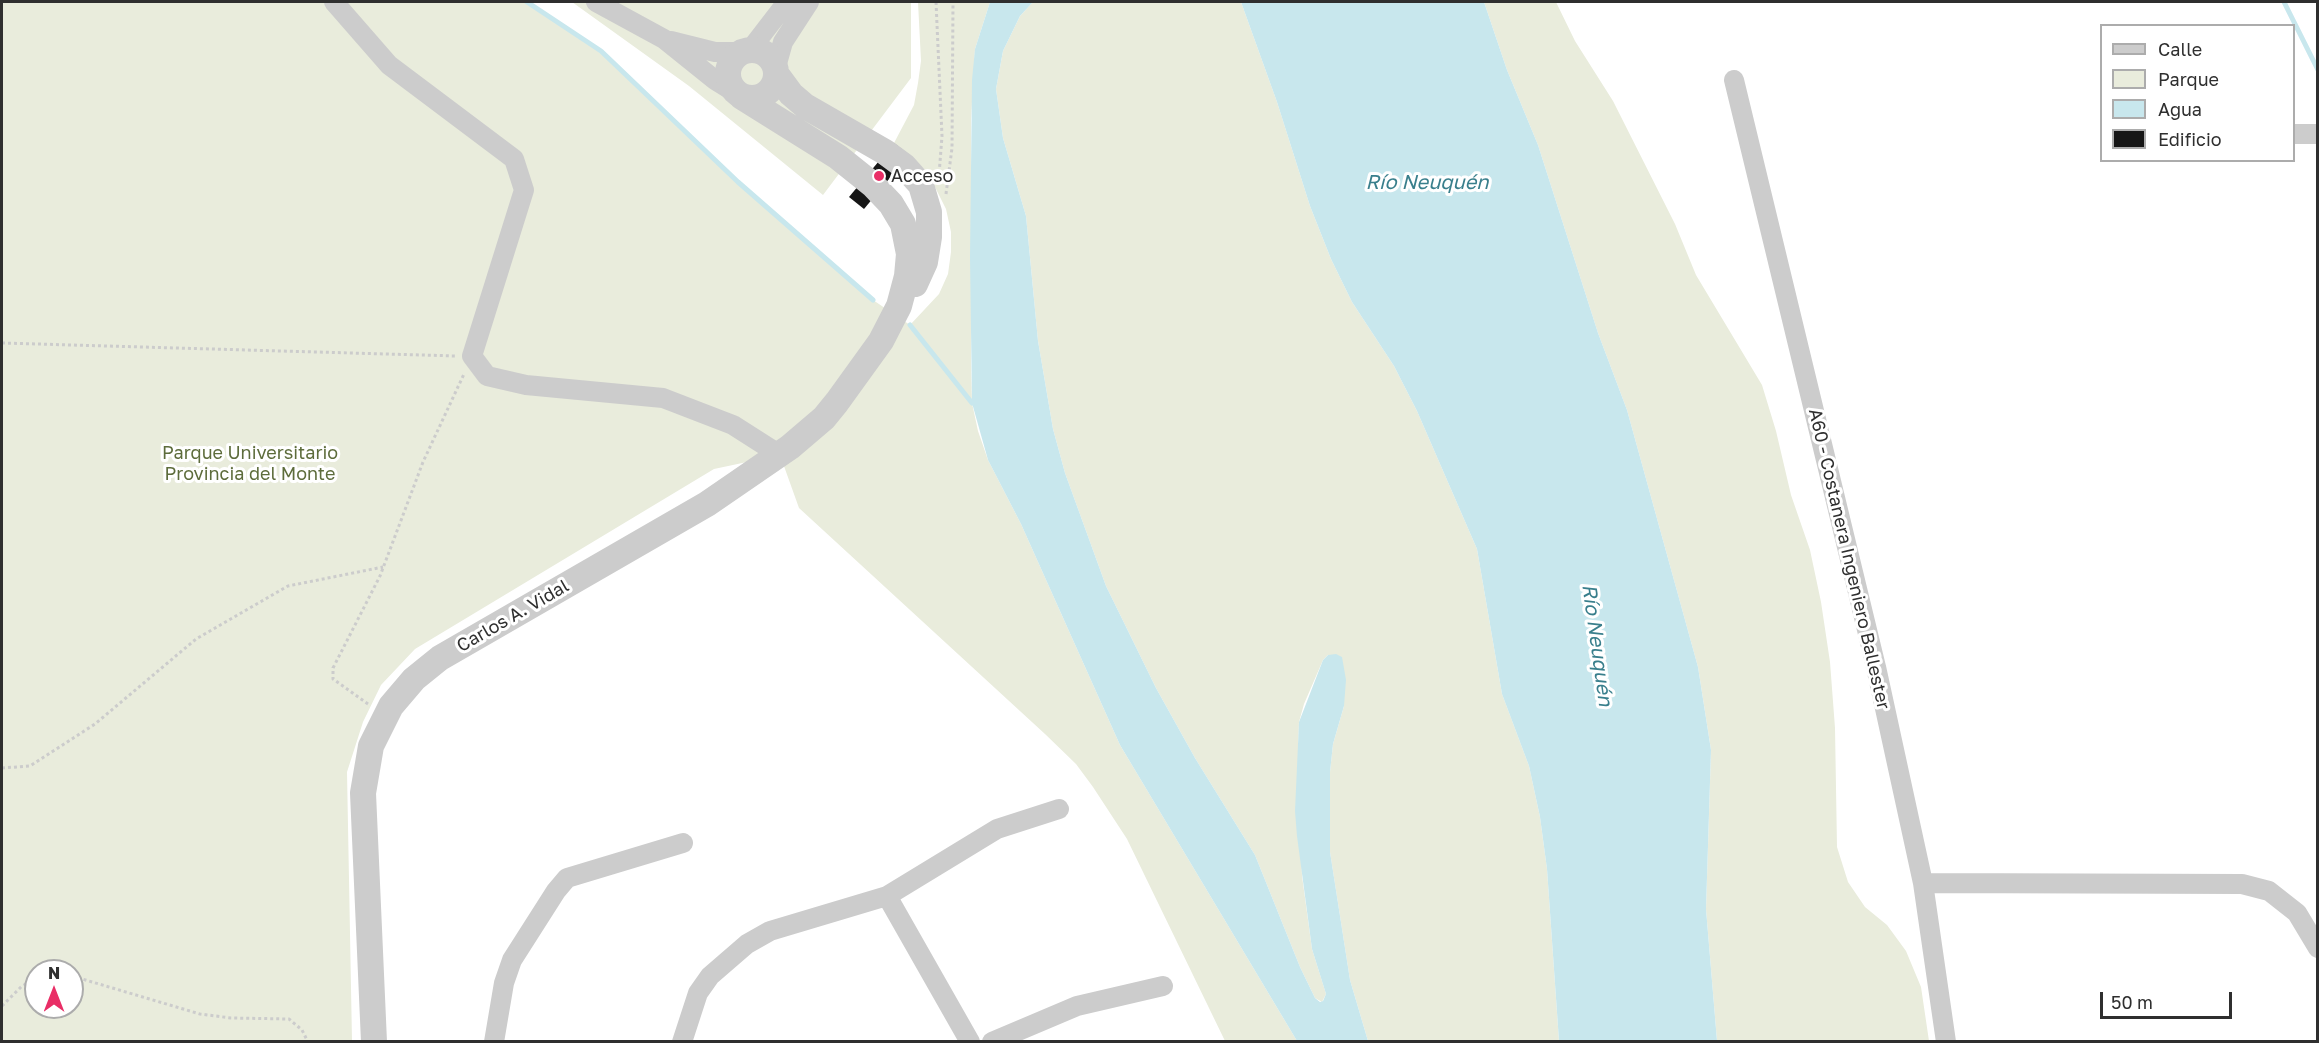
<!DOCTYPE html>
<meta charset="utf-8">
<style>
body{margin:0}
#map{position:relative;width:2319px;height:1043px;overflow:hidden;background:#fff;font-family:"Golos Text",sans-serif}
canvas{display:block}
.frame{position:absolute;inset:0;border:3px solid #2f2f2f;pointer-events:none}
.legend{position:absolute;left:2100px;top:24px;width:195px;height:138px;box-sizing:border-box;background:#fff;border:2px solid #acacac;margin:0;padding:8px 10px;list-style:none;font-size:18px;color:#2f2f2f}
.legend li{display:flex;align-items:center;gap:12px;height:30px}
.legend b{width:30px;border:2px solid #acacac}
.north{position:absolute;left:24px;top:959px;width:60px;height:60px;box-sizing:border-box;background:#fff;border:2px solid #acacac;border-radius:50%;rotate:0deg;font-size:16px;font-weight:700;line-height:24px;text-align:center;color:#2f2f2f}
.north::after{content:'';display:block;margin:auto;width:21px;height:27px;background:#e92e66;clip-path:polygon(50% 0,100% 100%,50% 72%,0 100%)}
.scale{position:absolute;left:2100px;top:992px;width:132px;height:27px;box-sizing:border-box;border:3px solid #2f2f2f;border-top:0;padding-left:8px;font-size:18px;line-height:21px;white-space:nowrap;color:#2f2f2f;-webkit-text-stroke:4px #fff;paint-order:stroke}
</style>
<div id="map">
<canvas width="2319" height="1043"></canvas>
<div class="frame"></div>
<ul class="legend">
<li><b style="height:8px;background:#ccc"></b>Calle</li>
<li><b style="height:16px;background:#e9ecdc"></b>Parque</li>
<li><b style="height:16px;background:#c8e7ed"></b>Agua</li>
<li><b style="height:16px;background:#161616"></b>Edificio</li>
</ul>
<div class="north">N</div>
<div class="scale">50 m</div>
</div>
<script>
const context = document.querySelector('canvas').getContext('2d');
context.lineJoin = 'round';
function fill(path, color) {
  context.fillStyle = color;
  context.fill(path, 'evenodd');
}
function poly(rows) {
  const path = new Path2D();
  for (const r of rows) {
    if (r.length === 3) {
      path.moveTo(r[0] + r[2], r[1]);
      path.arc(r[0], r[1], r[2], 0, 2 * Math.PI);
      continue;
    }
    path.moveTo(r[0], r[1]);
    for (let i = 2; i < r.length; i += 2) path.lineTo(r[i], r[i + 1]);
  }
  return path;
}
function stroke(path, color, width, dash) {
  context.strokeStyle = color;
  context.lineWidth = width;
  context.lineCap = dash ? 'butt' : 'round';
  context.setLineDash(dash || []);
  context.stroke(path);
}
function drawText(font, color, halo, rows, align = 'center') {
  context.font = font + ' "Golos Text",sans-serif';
  context.lineWidth = 6;
  context.setLineDash([]);
  context.textBaseline = 'middle';
  context.strokeStyle = halo;
  context.fillStyle = color;
  for (const [text, x, y, turn = 0] of rows) {
    context.save();
    context.translate(x, y);
    context.rotate((+turn || 0) * Math.PI / 180);
    context.textAlign = isNaN(turn) ? turn : align;
    if (halo) context.strokeText(text, 0, 0);
    context.fillText(text, 0, 0);
    context.restore();
  }
}
fill(poly([
 [2,2,527,2,601,51,738,182,873,300,910,325,939,294,948,274,951,252,951,232,946,209,935,187,924,169,894,143,914,105,918,83,921,61,918,2,990,2,975,49,971,120,971,363,972,403,978,431,988,460,1021,524,1120,745,1297,1041,1225,1041,1127,839,1093,787,1076,764,1045,734,799,508,780,455,714,469,415,649,381,685,363,722,347,772,352,1041,2,1042],
 [36,971,72,971,72,1007,36,1007],
 [572,2,911,2,911,78,823,195,689,86],
 [1033,2,1241,2,1277,102,1310,206,1331,259,1352,302,1394,366,1417,411,1477,549,1502,694,1529,766,1540,817,1547,869,1559,1041,1368,1041,1350,980,1330,852,1330,772,1333,744,1344,706,1328,655,1323,660,1304,704,1299,722,1298,750,1302,876,1312,949,1326,994,1322,1002,1315,998,1300,967,1255,855,1195,758,1156,688,1106,586,1065,473,1053,429,1038,341,1026,216,1003,138,996,89,1003,51,1020,16],
 [1484,2,1556,2,1575,41,1613,101,1675,224,1696,275,1762,385,1776,431,1791,495,1810,550,1821,602,1830,662,1835,728,1837,847,1848,882,1865,907,1887,925,1906,951,1921,987,1929,1041,1717,1041,1706,909,1711,750,1698,667,1627,410,1598,333,1538,145,1507,70]
]), '#e9ecdc');
fill(poly([
 [990,2,1033,2,1020,16,1003,51,996,89,1003,138,1026,216,1038,341,1053,429,1065,473,1106,586,1156,688,1195,758,1255,855,1300,967,1315,998,1320,1002,1323,1001,1326,994,1312,949,1297,836,1295,811,1299,722,1323,660,1328,655,1336,654,1342,657,1346,680,1344,706,1333,744,1330,772,1330,852,1350,980,1368,1041,1297,1041,1120,745,1021,524,988,460,972,403,970,257,972,80,975,49],
 [1241,2,1484,2,1507,70,1538,145,1598,333,1627,410,1698,667,1711,750,1706,909,1717,1041,1559,1041,1547,869,1540,817,1529,766,1502,694,1477,549,1417,411,1394,366,1352,302,1331,259,1310,206,1277,102]
]), '#c8e7ed');
stroke(poly([
 [527,2,601,51,738,182,873,300],
 [2284,2,2318,70],
 [910,325,972,403]
]), '#c8e7ed', 5);
fill(poly([
 [894,143,909,155,864,209,849,197]
]), '#161616');
stroke(poly([
 [936,2,942,136,939,175],
 [946,194,952,148,953,2],
 [2,343,456,356],
 [368,704,333,679,333,668,380,576,423,462,464,374],
 [2,768,30,766,95,724,196,639,288,586,383,567],
 [72,976,200,1014,231,1018,289,1019,302,1030,308,1042],
 [2,1006,22,986,36,979]
]), '#ccc', 3, [3, 3]);
stroke(poly([
 [334,2,389,65,514,159,524,190,472,356,487,376,526,385,663,398,733,425,780,455],
 [596,2,664,39,715,80,736,93],
 [671,41,715,52,742,52],
 [750,50,787,2],
 [776,67,783,42,809,2],
 [1734,80,1876,667,1923,883,1946,1042],
 [2294,134,2318,134],
 [1923,883,2242,884,2269,891,2297,913,2318,948],
 [887,896,970,1042],
 [494,1042,504,983,512,960,556,891,567,878,683,843],
 [682,1042,698,993,710,976,747,944,770,931,887,896,997,829,1059,809],
 [992,1042,1077,1006,1163,986]
]), '#ccc', 20);
stroke(poly([
 [752,74,24],
 [777,75,791,94,805,106,885,152,904,166,921,185,929,212,929,237,925,262,915,284],
 [374,1042,363,793,371,746,391,706,414,679,440,658,707,504,790,447,824,418,837,402,881,341,899,306,907,276,909,254,903,224,891,204,873,185,838,157,742,97]
]), '#ccc', 26);
for (const [x, y, r, color] of [
 [879,176,6,"#e92e66"]
]) {
  const dot = new Path2D();
  dot.arc(x, y, r, 0, 2 * Math.PI);
  context.fillStyle = color;
  context.fill(dot);
  stroke(dot, '#fff', 2);
}
drawText('18px', '#2f2f2f', '#fff', [
 ["Acceso",891,176]
], 'left');
drawText('18px', '#5d6c3b', '#fff', [
 ["Parque Universitario",250,453],
 ["Provincia del Monte",250,474]
]);
drawText('18px', '#2f2f2f', '#fff', [
 ["A60 - Costanera Ingeniero Ballester",1849,559,77],
 ["Carlos A. Vidal",513,616,-30]
]);
drawText('italic 20px', '#397f8c', '#fff', [
 ["Río Neuquén",1427,183],
 ["Río Neuquén",1597,645,82]
]);
</script>
